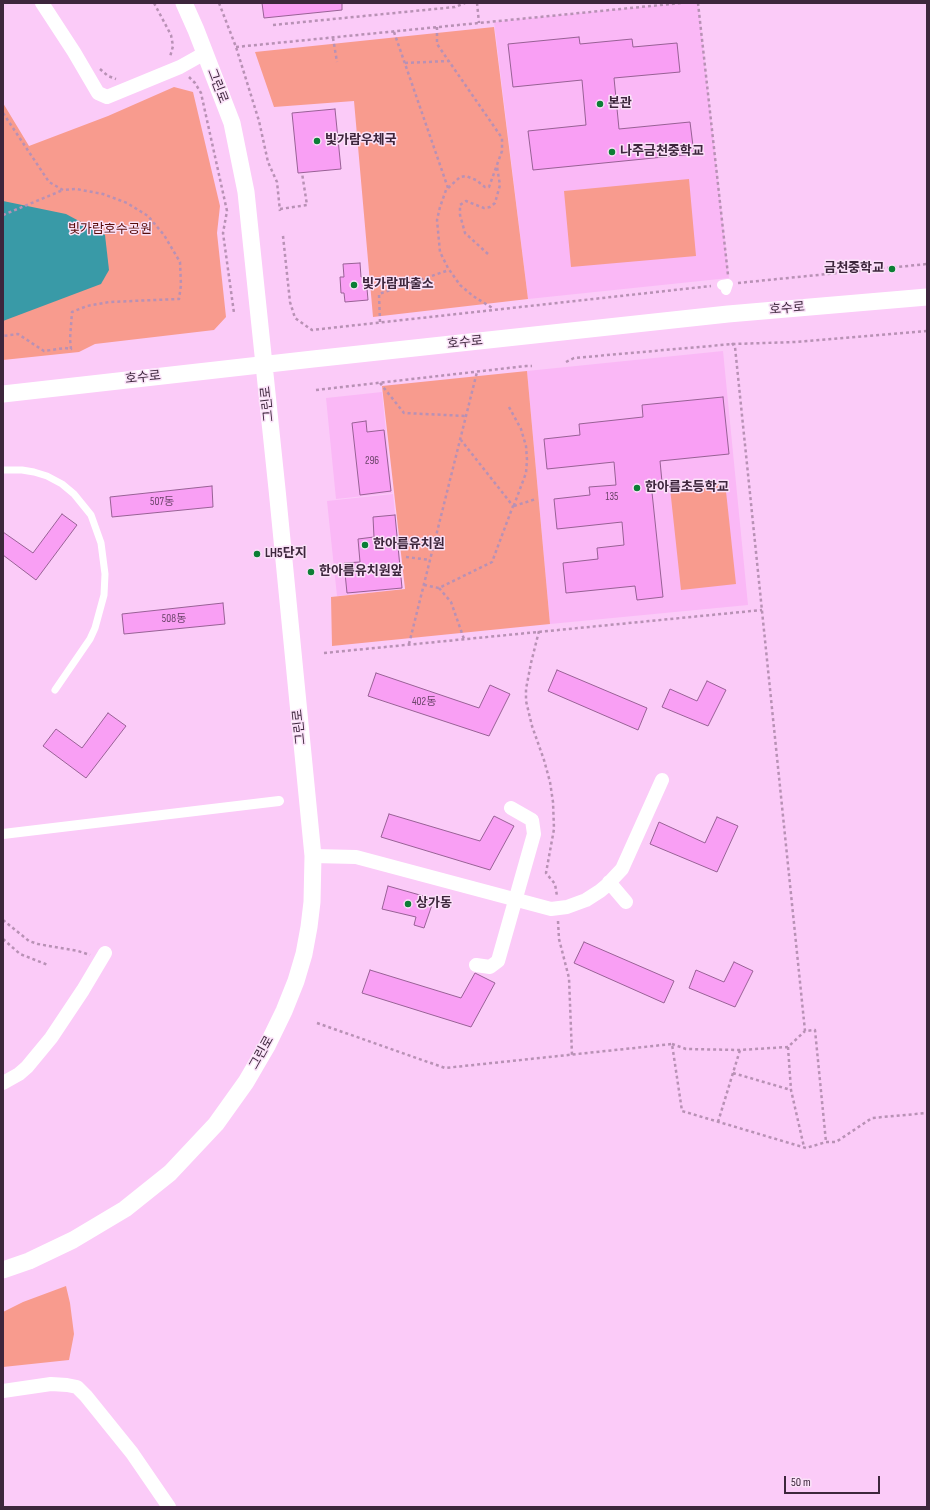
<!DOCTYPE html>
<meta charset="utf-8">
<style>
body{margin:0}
#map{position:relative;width:930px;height:1510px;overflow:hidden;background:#fbcbf8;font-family:"Sofia Sans Condensed",sans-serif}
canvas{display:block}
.frame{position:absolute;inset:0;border:4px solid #3d263c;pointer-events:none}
.scale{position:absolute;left:784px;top:1476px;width:96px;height:18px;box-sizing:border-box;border:2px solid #3d263c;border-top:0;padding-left:5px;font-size:12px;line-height:14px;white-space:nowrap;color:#3d263c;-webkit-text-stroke:3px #fae1f8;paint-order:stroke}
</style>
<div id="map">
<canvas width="930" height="1510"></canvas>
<div class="frame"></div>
<div class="scale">50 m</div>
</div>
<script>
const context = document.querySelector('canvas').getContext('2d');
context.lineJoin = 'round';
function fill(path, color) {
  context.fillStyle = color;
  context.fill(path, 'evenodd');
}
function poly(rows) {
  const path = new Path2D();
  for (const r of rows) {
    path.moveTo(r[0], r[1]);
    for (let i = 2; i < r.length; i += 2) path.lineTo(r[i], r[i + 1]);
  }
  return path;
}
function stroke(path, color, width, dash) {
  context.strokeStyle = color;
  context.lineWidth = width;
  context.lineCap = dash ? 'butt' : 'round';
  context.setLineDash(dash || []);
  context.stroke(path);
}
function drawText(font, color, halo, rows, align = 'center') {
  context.font = font + ' "Sofia Sans Condensed","Noto Sans KR",sans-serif';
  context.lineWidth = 3;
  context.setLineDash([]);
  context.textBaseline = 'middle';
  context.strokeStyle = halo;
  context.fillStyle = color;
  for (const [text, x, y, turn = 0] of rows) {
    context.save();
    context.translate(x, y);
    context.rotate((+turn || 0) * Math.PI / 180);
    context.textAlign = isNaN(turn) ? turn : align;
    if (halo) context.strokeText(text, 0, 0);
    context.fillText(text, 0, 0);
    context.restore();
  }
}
fill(poly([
 [681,3,698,3,729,278,528,299,494,22],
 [723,351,748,605,550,624,527,371],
 [382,392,392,493,336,499,326,398],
 [393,494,403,589,337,596,327,501]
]), '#fab8f6');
fill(poly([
 [494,27,528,299,373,317,354,101,274,107,255,52],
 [174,87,193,92,220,206,217,233,226,317,214,330,95,344,79,352,3,360,3,103,29,146,108,116],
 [689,179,696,256,571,267,564,191],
 [527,371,550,624,332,646,331,597,405,589,382,386],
 [725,482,736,584,681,590,670,488],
 [66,1286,70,1303,74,1334,69,1360,3,1367,3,1312,23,1302]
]), '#f89b8e');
fill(poly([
 [3,201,66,214,105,235,109,270,101,284,3,321]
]), '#399aa7');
const building = poly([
 [262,3,342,3,342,10,264,18,262,3],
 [579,37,580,44,632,39,633,47,677,43,680,72,614,78,619,129,690,122,694,154,533,170,528,131,586,125,582,80,513,87,508,44,579,37],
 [335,109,341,169,298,173,292,113,335,109],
 [360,263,361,277,366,277,368,300,345,302,344,293,341,293,340,277,344,277,343,264,360,263],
 [723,397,729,454,660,461,662,482,651,483,663,597,637,600,635,586,566,593,563,563,598,559,597,548,624,545,622,522,557,529,554,499,590,495,589,487,616,485,614,462,547,469,544,439,580,435,579,424,643,417,642,405,723,397],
 [366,421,367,432,384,430,391,491,360,495,352,423,366,421],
 [212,486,213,507,112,517,110,497,212,486],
 [62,514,77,525,36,580,3,555,3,532,33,553,62,514],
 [395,515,402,588,347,593,344,563,360,562,358,539,374,537,373,517,395,515],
 [223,603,225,624,124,634,122,614,223,603],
 [557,670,647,708,638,730,548,691,557,670],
 [376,673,479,708,490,685,510,694,489,736,368,696,376,673],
 [707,681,726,690,708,726,662,707,670,689,697,701,707,681],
 [108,713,126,726,86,778,43,746,56,729,82,748,108,713],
 [389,814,480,841,494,816,514,826,490,870,381,837,389,814],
 [717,817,738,826,717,872,650,844,659,822,705,843,717,817],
 [388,886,434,899,424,928,414,925,416,917,382,909,388,886],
 [584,942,674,981,664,1003,574,963,584,942],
 [734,962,753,971,735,1007,689,988,696,970,724,982,734,962],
 [370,970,461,998,475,973,495,983,471,1027,362,993,370,970]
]);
fill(building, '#f99ff4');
stroke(building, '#986195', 1);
stroke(poly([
 [154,3,171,35,173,46,170,57],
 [219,3,236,47,259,121,268,162,277,182,280,211],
 [477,3,479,23],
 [698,3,728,275],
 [273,25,455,7,465,3],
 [437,27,437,44,502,138,502,151,489,187,485,187,476,180,466,176,460,177,446,190,440,207,437,220,440,252,448,268,460,285,473,296,494,309],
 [394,32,448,188],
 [333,38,337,62],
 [236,47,681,3],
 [405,63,448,61],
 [100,69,108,76,116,79],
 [189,77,195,83,201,93,227,211,223,233,234,313],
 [3,113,49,182,63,190,76,189,103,194,127,203,148,216,164,235,180,262,181,285,179,299,109,302,87,306,72,312,70,339,71,349,65,348,44,351,18,334,3,336],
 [280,209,307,205,302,173],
 [3,215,63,190],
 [283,236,290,302,295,318,312,330,711,286],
 [488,254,465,233,460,215,460,205,466,201,484,208,490,207,495,203,500,185,497,167],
 [738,283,927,264],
 [380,322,379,294,449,270],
 [732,343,735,347,805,1031,815,1030,826,1142],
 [566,362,574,358,733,344,796,342,927,331],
 [380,383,404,413,466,416],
 [316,390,526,366,532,366],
 [509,407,521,429,526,446,527,460,526,473,514,505],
 [514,506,536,499],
 [406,557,430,560],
 [424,585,439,588,492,562,513,506,461,440],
 [439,588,451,602,464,639],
 [539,631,531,663,526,689,526,701,532,726,544,760,550,782,553,802,554,829,546,873,555,884,557,896],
 [409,644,477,372],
 [324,653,762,610],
 [3,920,29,941,38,944,78,951,90,955],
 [558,921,559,939,569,978,572,1055],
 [3,939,20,954,48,965],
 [317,1023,445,1068,672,1044,682,1111,806,1148,826,1142,836,1142,872,1118,927,1113],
 [672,1044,686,1049,740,1050,788,1047,805,1031],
 [788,1047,791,1090,804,1147],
 [733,1073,791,1090],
 [718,1122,740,1050]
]), '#b891b5', 2.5, [3, 3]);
stroke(poly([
 [3,470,22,470,34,472,47,476,62,484,74,494,91,515,101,543,105,574,104,595,95,628,90,639,55,690]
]), '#fff', 7);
stroke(poly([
 [722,285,728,284,726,290],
 [3,834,279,801]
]), '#fff', 10);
stroke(poly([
 [42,3,74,52,98,93,107,97,180,67,205,53],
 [313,856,356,857,551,909,567,907,586,900,600,891,606,886,622,869,662,780],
 [609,882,626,902],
 [476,965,490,967,498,961,534,834,532,820,511,808],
 [3,1083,19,1074,27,1067,51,1038,83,990,105,953],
 [3,1391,51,1384,67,1385,77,1387,86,1396,132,1453,169,1507]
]), '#fff', 14);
stroke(poly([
 [3,394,313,359,728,314,927,297],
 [3,1270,29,1261,73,1240,125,1209,170,1173,216,1124,246,1082,267,1046,284,1011,296,981,304,954,309,927,312,902,313,856,277,489,246,192,232,123,196,30,184,3]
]), '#fff', 17);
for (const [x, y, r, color] of [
 [600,104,4,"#0c7e35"],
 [317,141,4,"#0c7e35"],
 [612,152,4,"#0c7e35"],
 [892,269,4,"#0c7e35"],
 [354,285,4,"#0c7e35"],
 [637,488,4,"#0c7e35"],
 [365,545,4,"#0c7e35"],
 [257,554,4,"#0c7e35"],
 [311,572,4,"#0c7e35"],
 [408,904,4,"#0c7e35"]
]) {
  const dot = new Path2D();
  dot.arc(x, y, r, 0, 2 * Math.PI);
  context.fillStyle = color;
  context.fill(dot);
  stroke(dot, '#fae1f8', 1.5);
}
drawText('11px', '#6c446a', null, [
 ["296",372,461],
 ["135",612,497],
 ["507동",162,502],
 ["508동",174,619],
 ["402동",424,702]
]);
drawText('13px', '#3d263c', '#fae1f8', [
 ["그린로",217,86,69],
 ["호수로",787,309,-5],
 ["호수로",465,343,-6],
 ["호수로",143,378,-6],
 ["그린로",268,404,-96],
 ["그린로",300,727,-96],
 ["그린로",262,1053,-61]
]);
drawText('bold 13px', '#3d263c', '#fae1f8', [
 ["본관",608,104],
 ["빛가람우체국",325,141],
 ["나주금천중학교",620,152],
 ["금천중학교",884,269,"right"],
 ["빛가람파출소",362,285],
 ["한아름초등학교",645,488],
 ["한아름유치원",373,545],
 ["LH5단지",265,554],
 ["한아름유치원앞",319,572],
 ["상가동",416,904]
], 'left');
drawText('13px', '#580b08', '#fae1f8', [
 ["빛가람호수공원",110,230]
]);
</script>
